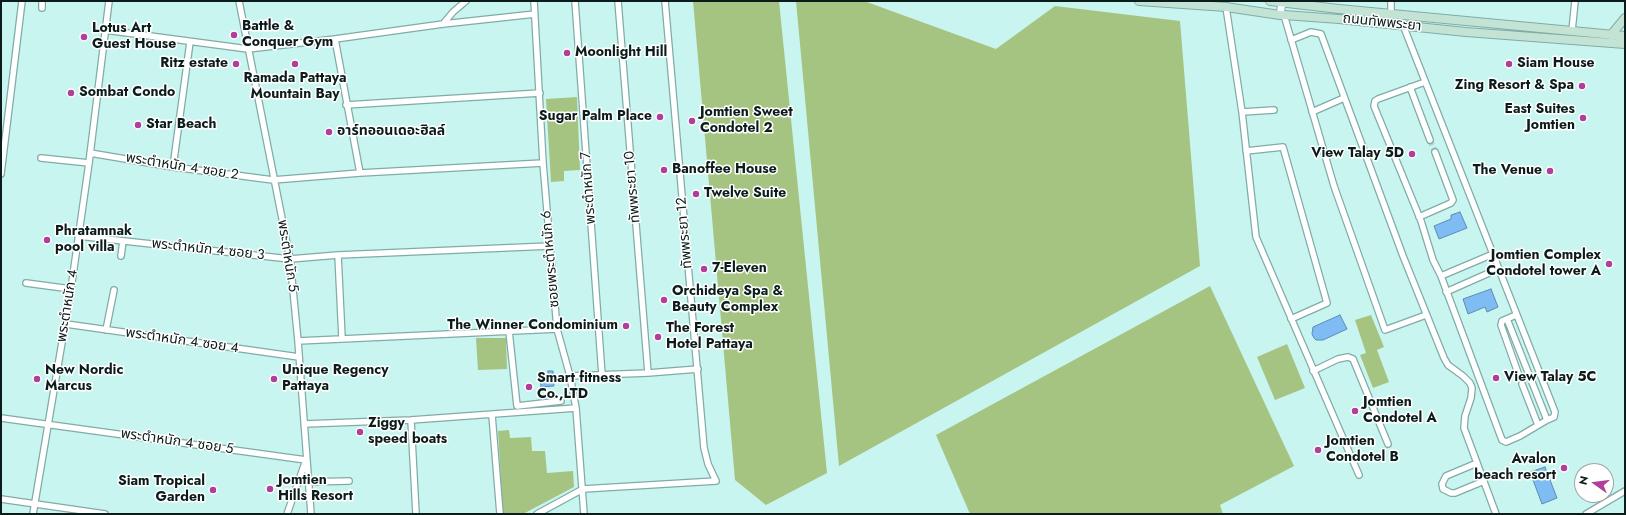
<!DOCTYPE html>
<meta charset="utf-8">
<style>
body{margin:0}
#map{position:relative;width:1626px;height:515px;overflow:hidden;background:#c9f5f0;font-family:Jost,sans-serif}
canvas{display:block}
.frame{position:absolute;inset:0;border:2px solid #0b1c1a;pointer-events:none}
.north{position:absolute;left:1574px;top:463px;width:40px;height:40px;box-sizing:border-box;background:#fff;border:1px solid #9da4a3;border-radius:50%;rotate:284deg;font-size:11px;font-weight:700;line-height:16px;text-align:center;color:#0b1c1a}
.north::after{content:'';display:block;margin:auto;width:14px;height:18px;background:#b03f9b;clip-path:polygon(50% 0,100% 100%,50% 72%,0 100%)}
</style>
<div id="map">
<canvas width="1626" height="515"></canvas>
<div class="frame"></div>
<div class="north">N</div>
</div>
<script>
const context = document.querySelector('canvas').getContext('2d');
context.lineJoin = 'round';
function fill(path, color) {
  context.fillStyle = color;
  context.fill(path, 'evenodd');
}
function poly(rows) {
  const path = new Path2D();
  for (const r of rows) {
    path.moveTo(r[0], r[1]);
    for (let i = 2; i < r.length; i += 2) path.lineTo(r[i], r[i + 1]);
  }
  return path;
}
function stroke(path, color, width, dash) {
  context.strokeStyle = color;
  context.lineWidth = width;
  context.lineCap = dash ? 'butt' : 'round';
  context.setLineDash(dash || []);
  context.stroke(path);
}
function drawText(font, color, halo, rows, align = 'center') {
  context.font = font + ' Jost,"Noto Sans Thai",sans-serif';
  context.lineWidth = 3;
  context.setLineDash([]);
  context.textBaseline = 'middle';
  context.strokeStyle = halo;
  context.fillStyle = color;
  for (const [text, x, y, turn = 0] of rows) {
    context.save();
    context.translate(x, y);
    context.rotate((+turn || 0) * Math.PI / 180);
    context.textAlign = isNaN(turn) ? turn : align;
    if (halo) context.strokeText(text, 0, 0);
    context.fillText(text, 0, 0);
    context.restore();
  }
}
fill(poly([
 [693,1,779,1,827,473,766,505,735,480],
 [796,1,864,1,996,49,1055,6,1180,21,1200,266,839,466],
 [577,97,580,170,564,171,564,181,551,182,546,99],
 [1210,286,1294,466,1220,505,1223,514,970,514,936,435],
 [1371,315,1384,347,1377,350,1389,382,1373,388,1360,355,1366,353,1355,320],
 [476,338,506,338,507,369,478,370],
 [1287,344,1305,388,1275,400,1257,357],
 [509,430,510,438,531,437,532,451,545,451,547,473,573,471,574,487,523,514,503,514,498,431]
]), '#a5c481');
const water = poly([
 [1460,212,1467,228,1439,239,1434,226,1451,219,1451,215,1460,212],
 [1491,289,1498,307,1487,312,1485,307,1468,314,1463,299,1491,289],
 [1340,315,1347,329,1323,340,1316,340,1314,338,1312,334,1313,327,1340,315],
 [548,371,553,371,554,386,541,387,540,377,548,376,548,371],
 [1545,467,1557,498,1542,504,1530,472,1545,467]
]);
fill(water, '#7ebcf3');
stroke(water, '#5c8cb2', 1);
stroke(poly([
 [1430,140,1435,152],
 [1518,373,1522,384]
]), '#acd4d0', 5.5, [5.5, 3]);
const minor = poly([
 [239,1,290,259,298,341,311,514],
 [534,1,543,163,557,329,570,376,576,408,584,514],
 [575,1,602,375],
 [618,1,648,373],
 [1226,7,1242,112,1256,237,1359,475],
 [42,8,42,1],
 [1391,13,1391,1],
 [1284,15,1334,186,1385,330,1426,315],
 [443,24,453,12,466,1],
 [1403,25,1555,412,1554,417,1547,420],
 [105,30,248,49,335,39,443,24,535,14],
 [1572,31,1575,1],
 [335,39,360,173],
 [1291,40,1311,32,1321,34,1403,256,1444,358,1448,365,1463,376,1470,383,1472,388,1471,398,1465,416,1464,428,1496,514],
 [1425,82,1378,99,1375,101,1374,106,1421,221,1433,260,1441,276,1502,440,1506,442,1520,436,1547,420,1507,319],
 [1410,87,1430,140],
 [346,105,540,93],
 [1242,112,1274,110],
 [1312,112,1344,98],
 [1246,151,1283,147,1327,303,1291,319],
 [90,153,173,167,273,180,360,173,543,163],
 [41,158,89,163],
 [173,167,190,42],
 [1,174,22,1],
 [1419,217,1451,203,1453,200,1435,152],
 [78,236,290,259,338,255,550,246],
 [338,255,342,338],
 [121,256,123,241],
 [1441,276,1493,254],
 [26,283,71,289],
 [1446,292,1498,269],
 [1516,315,1502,321,1501,325,1518,373],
 [66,324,299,357],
 [106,330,114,290],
 [509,331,517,406,561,401],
 [298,341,557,329],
 [1313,371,1338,359,1348,357,1353,359,1388,444],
 [570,376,648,373,698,369],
 [1522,384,1538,425],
 [492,415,500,514],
 [1,418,306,460,287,514],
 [411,420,416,514],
 [304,424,411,420,576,408],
 [1477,463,1446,476,1442,484,1443,489,1451,493,1455,493,1484,481],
 [308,482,349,481],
 [1,499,105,514],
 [33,514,71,289,89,163,109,1],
 [537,514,583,489,716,481,708,464,704,448,665,1],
 [1586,514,1625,491]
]);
const tertiary = poly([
 [1282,2,1280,15,1284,15]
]);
const secondary = poly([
 [1139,1,1226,7,1280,15],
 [1270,1,1339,9,1625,36],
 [1284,15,1339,19,1466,32,1625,44],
 [1611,35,1625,18]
]);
stroke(minor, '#81aba7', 8);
stroke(tertiary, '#81aba7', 9);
stroke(secondary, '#81aba7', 10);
stroke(minor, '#fff', 5.5);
stroke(tertiary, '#fff', 7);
stroke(secondary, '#c3e4d4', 8);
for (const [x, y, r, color] of [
 [234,35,4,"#b03f9b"],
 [84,37,4,"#b03f9b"],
 [567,53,4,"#b03f9b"],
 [236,64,4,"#b03f9b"],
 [295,64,4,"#b03f9b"],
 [1509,64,4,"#b03f9b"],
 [1582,86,4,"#b03f9b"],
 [71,93,4,"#b03f9b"],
 [660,117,4,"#b03f9b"],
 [1583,118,4,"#b03f9b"],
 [692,121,4,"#b03f9b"],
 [138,125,4,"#b03f9b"],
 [329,132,4,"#b03f9b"],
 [1412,154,4,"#b03f9b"],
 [664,170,4,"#b03f9b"],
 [1550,171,4,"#b03f9b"],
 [696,194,4,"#b03f9b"],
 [47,240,4,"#b03f9b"],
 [1609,264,4,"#b03f9b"],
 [704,269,4,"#b03f9b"],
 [664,300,4,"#b03f9b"],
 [626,326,4,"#b03f9b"],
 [658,337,4,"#b03f9b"],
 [1496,378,4,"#b03f9b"],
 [37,379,4,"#b03f9b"],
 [274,379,4,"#b03f9b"],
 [529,387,4,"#b03f9b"],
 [1355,411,4,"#b03f9b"],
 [360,432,4,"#b03f9b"],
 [1318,450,4,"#b03f9b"],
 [1564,468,4,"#b03f9b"],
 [270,489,4,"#b03f9b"],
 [213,490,4,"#b03f9b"]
]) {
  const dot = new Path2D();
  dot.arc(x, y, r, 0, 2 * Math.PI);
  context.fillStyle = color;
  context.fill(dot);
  stroke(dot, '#fff', 1.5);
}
drawText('14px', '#0b1c1a', '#fff', [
 ["ถนนทัพพระยา",1382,23,6],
 ["พระตำหนัก 4 ซอย 2",182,167,9],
 ["ทัพพระยา 10",633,187,-95],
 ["พระตำหนัก 7",589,188,-94],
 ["ทัพพระยา 12",685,233,-95],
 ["พระตำหนัก 4 ซอย 3",208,250,6],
 ["พระตำหนัก 5",287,256,81],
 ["ซอยพระตำหนัก 6",551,259,-95],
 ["พระตำหนัก 4",68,306,-81],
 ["พระตำหนัก 4 ซอย 4",182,341,8],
 ["พระตำหนัก 4 ซอย 5",177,442,8]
]);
drawText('bold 14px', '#0b1c1a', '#fff', [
 ["Battle &",242,27],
 ["Conquer Gym",242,43],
 ["Lotus Art",92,29],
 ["Guest House",92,45],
 ["Moonlight Hill",575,53],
 ["Ritz estate",228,64,"right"],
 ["Siam House",1517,64],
 ["Ramada Pattaya",295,79,"center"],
 ["Mountain Bay",295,95,"center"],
 ["Zing Resort & Spa",1574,86,"right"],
 ["Sombat Condo",79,93],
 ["East Suites",1575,110,"right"],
 ["Jomtien",1575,126,"right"],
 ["Jomtien Sweet",700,113],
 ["Condotel 2",700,129],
 ["Sugar Palm Place",652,117,"right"],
 ["Star Beach",146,125],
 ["อาร์ทออนเดอะฮิลล์",337,132],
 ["View Talay 5D",1404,154,"right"],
 ["Banoffee House",672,170],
 ["The Venue",1542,171,"right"],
 ["Twelve Suite",704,194],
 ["Phratamnak",55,232],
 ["pool villa",55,248],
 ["Jomtien Complex",1601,256,"right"],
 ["Condotel tower A",1601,272,"right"],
 ["7-Eleven",712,269],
 ["Orchideya Spa &",672,292],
 ["Beauty Complex",672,308],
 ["The Winner Condominium",618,326,"right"],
 ["The Forest",666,329],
 ["Hotel Pattaya",666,345],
 ["New Nordic",45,371],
 ["Marcus",45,387],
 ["Unique Regency",282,371],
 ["Pattaya",282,387],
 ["View Talay 5C",1504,378],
 ["Smart fitness",537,379],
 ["Co.,LTD",537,395],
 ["Jomtien",1363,403],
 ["Condotel A",1363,419],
 ["Ziggy",368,424],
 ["speed boats",368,440],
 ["Jomtien",1326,442],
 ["Condotel B",1326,458],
 ["Avalon",1556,460,"right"],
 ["beach resort",1556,476,"right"],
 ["Jomtien",278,481],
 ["Hills Resort",278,497],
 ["Siam Tropical",205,482,"right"],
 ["Garden",205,498,"right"]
], 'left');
</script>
